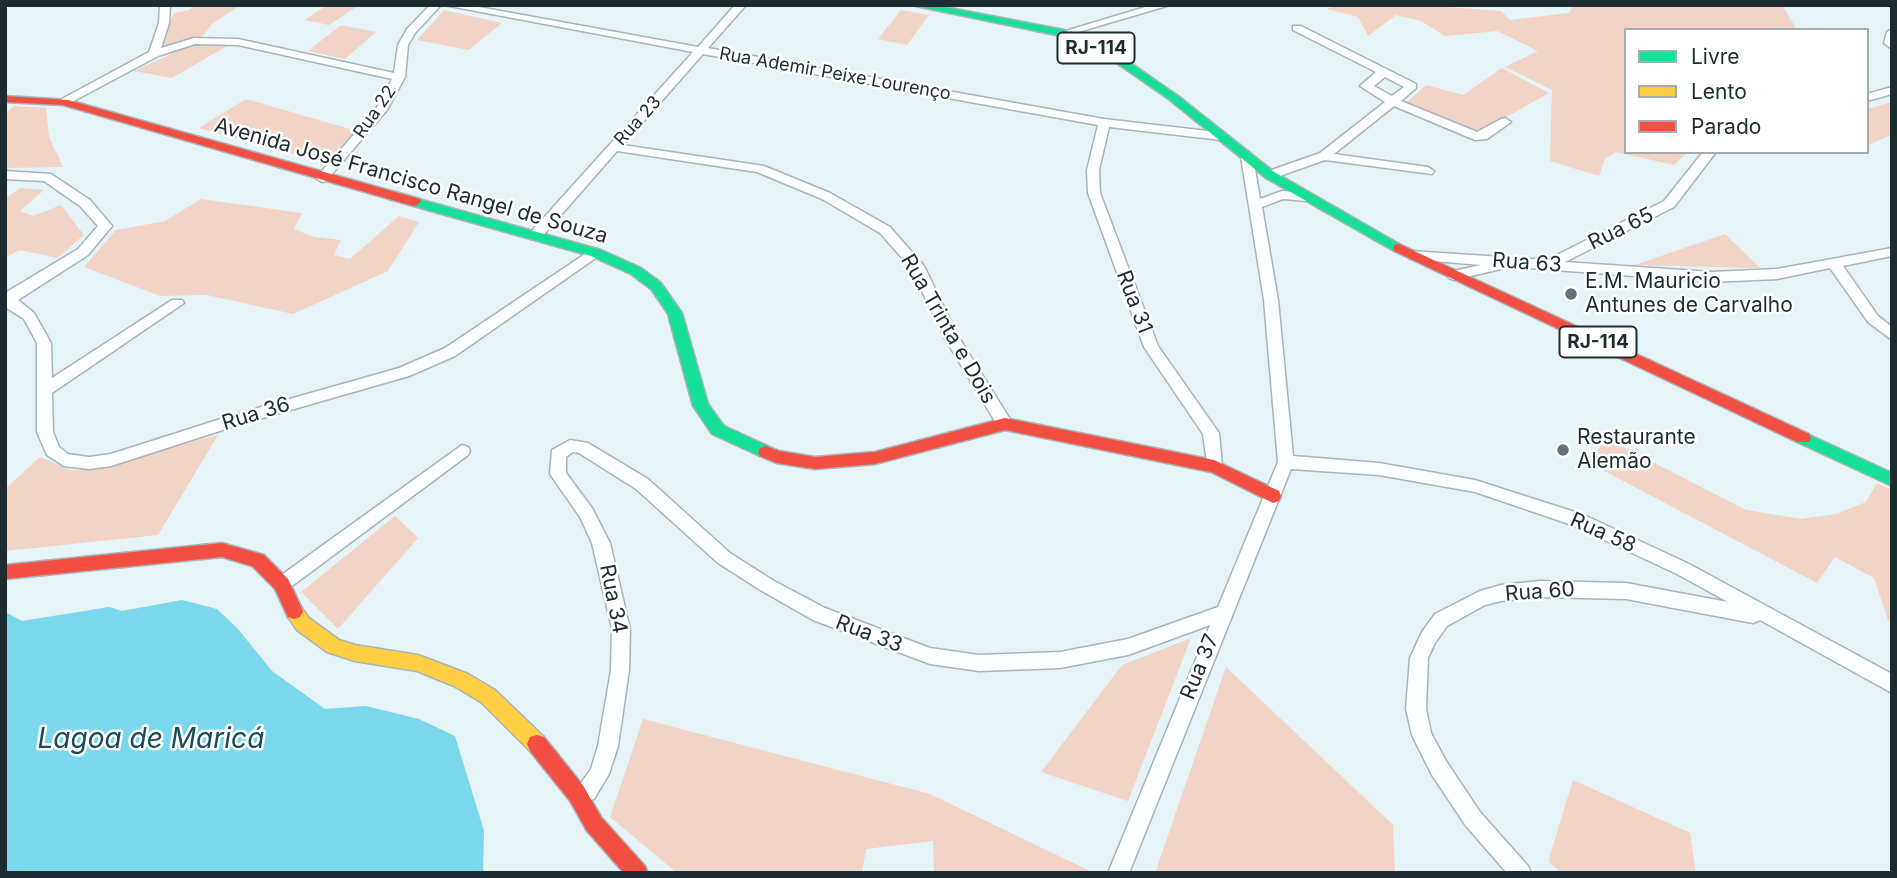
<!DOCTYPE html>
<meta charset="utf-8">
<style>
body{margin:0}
#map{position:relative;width:1897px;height:878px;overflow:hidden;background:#e6f3f7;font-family:Inter,sans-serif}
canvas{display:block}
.frame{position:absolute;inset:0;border:7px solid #1c2c30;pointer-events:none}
.legend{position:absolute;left:1624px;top:28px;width:245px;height:126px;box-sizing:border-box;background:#fff;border:2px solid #a4abac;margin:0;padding:9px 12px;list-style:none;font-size:21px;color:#1c2c30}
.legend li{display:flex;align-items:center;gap:14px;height:35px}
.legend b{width:35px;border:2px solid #a4abac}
</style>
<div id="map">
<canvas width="1897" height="878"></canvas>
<div class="frame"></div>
<ul class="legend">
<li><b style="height:9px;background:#16e098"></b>Livre</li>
<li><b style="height:9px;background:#ffcf43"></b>Lento</li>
<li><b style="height:9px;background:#f24e42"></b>Parado</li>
</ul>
</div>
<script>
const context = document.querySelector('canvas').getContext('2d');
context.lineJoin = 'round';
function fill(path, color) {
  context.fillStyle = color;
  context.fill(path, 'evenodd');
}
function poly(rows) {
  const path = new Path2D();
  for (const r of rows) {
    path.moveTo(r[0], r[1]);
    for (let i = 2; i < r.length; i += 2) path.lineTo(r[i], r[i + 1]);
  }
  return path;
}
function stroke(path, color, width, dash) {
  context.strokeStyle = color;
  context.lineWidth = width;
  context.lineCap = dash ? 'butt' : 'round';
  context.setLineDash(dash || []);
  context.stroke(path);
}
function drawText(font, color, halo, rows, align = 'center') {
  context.font = font + ' Inter,sans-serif';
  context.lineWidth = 5;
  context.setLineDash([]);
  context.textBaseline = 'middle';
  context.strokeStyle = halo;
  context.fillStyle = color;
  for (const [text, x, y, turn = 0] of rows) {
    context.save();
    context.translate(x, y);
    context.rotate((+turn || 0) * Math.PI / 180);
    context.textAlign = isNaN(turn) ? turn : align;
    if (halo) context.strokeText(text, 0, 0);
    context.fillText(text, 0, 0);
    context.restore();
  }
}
fill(poly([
 [196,5,241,5,212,24,201,38,159,49,174,13,189,10],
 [327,5,359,5,329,25,305,20],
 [1336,5,1421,5,1501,11,1510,20,1569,13,1573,5,1782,5,1797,30,1626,30,1626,152,1687,152,1674,165,1616,152,1605,159,1599,176,1550,161,1552,90,1505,67,1538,51,1497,31,1445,36,1421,21,1396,15,1368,36,1358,17,1327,9],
 [444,10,502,23,469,50,417,40],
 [901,10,929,15,907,45,878,39],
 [341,25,376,32,345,59,308,51],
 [191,45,227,46,172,78,134,71],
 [1502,68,1549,93,1478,133,1407,102,1426,85,1463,95],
 [246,99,357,131,326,163,199,128],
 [1892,102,1892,138,1888,136,1867,146,1867,109],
 [14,106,46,108,49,137,63,167,5,168,5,114],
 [21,188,44,190,20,211,33,216,61,205,84,235,57,258,20,250,5,258,5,198],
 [201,199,302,213,294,229,314,237,341,240,334,255,350,259,399,216,419,222,388,271,293,314,207,295,160,296,84,267,116,230,165,221],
 [1725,234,1760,268,1635,265],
 [218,435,158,535,5,551,5,489,40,457,74,471],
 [1606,438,1746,510,1801,519,1836,514,1866,502,1877,483,1892,490,1892,622,1888,620,1874,578,1835,557,1817,583,1589,463],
 [395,516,418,538,338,629,301,592],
 [1191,638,1128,801,1041,772,1122,665],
 [1226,667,1393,825,1395,873,1155,873],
 [643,719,930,794,1092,872,934,873,933,841,866,849,862,873,677,873,610,817],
 [1573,780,1690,833,1696,873,1562,873,1548,862]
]), '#f1d4c6');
fill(poly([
 [182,600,217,609,238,629,272,671,325,709,366,706,419,719,455,736,484,831,483,873,5,873,5,612,22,621,109,607,122,611]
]), '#7bd7ec');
const street = poly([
 [160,5,170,5,169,23,161,48,194,38,238,39,394,73,398,45,407,29,430,5,441,5,415,33,408,45,405,77,387,110,326,181,322,182,316,178,376,109,392,79,238,45,195,44,158,56,68,104,60,104,60,100,149,52,159,23,160,5],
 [444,5,468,5,698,47,735,5,746,5,708,48,1104,119,1225,133,1227,136,1221,140,1109,127,1099,170,1100,193,1158,346,1219,433,1222,466,1220,470,1208,470,1203,434,1144,347,1088,193,1087,170,1098,125,703,54,623,145,764,166,830,193,890,227,924,266,958,336,1013,424,1005,430,999,428,944,337,911,268,880,233,822,199,757,172,617,151,540,239,530,239,530,233,693,52,444,5],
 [1152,5,1170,5,1068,35,1059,33,1152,5],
 [1293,26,1301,26,1416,84,1416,88,1401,101,1477,132,1501,119,1505,118,1511,122,1487,139,1475,140,1394,106,1334,154,1428,167,1434,171,1432,174,1325,160,1274,178,1266,178,1266,172,1320,153,1385,102,1360,86,1376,72,1293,30,1293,26],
 [1385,77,1404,87,1392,96,1374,86,1385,77],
 [1892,29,1892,49,1884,43,1887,32,1892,29],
 [1892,87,1892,94,1867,101,1867,94,1892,87],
 [1703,152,1716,152,1674,207,1565,262,1712,272,1777,269,1892,248,1892,256,1843,266,1878,316,1892,327,1892,340,1868,322,1830,268,1777,279,1712,282,1503,266,1501,269,1454,280,1449,278,1447,275,1449,272,1481,265,1411,259,1404,255,1411,251,1547,260,1664,201,1703,152],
 [1247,153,1253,157,1260,199,1282,191,1307,193,1313,197,1307,201,1283,199,1262,207,1278,300,1293,456,1379,463,1475,480,1584,515,1689,564,1892,674,1892,693,1760,620,1753,623,1626,599,1540,597,1501,601,1485,605,1447,626,1435,643,1428,658,1426,709,1431,733,1446,761,1480,812,1528,866,1531,873,1507,873,1466,826,1432,775,1412,735,1406,709,1410,658,1422,632,1435,614,1480,591,1501,585,1540,581,1626,583,1728,602,1677,574,1572,525,1475,492,1379,475,1291,469,1129,873,1108,873,1210,625,1128,655,1060,668,979,671,930,664,813,620,762,591,718,563,636,489,579,453,573,452,566,457,566,473,592,508,610,543,630,629,629,670,618,746,609,774,594,799,577,804,570,801,567,794,570,787,581,783,591,769,598,746,611,670,612,629,592,543,580,517,550,474,552,450,570,440,588,443,648,479,730,553,774,581,825,608,930,648,979,655,1060,652,1128,639,1218,607,1278,462,1264,300,1241,157,1247,153],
 [5,171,51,174,90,200,112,226,88,255,18,300,34,313,51,343,52,378,172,300,182,300,184,303,52,393,53,432,59,447,68,454,89,457,111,454,233,415,399,368,445,348,591,250,596,249,603,253,455,356,409,376,235,426,111,466,89,469,64,466,47,455,37,432,37,343,24,319,5,307,5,293,78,249,98,226,80,206,44,181,5,179,5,171],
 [462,445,468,447,470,451,468,455,288,589,282,591,276,589,273,584,276,579,462,445]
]);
const fast = poly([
 [911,5,934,5,1064,30,1119,55,1178,96,1274,172,1406,248,1404,251,1394,251,1266,178,1170,100,1111,59,1061,36,911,5],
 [415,198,601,250,641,268,661,283,682,313,708,404,724,426,772,448,774,452,772,456,760,456,712,434,693,406,668,314,651,289,631,274,591,256,410,205,410,199,415,198],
 [1803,432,1892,473,1892,486,1797,442,1795,438,1797,434,1803,432]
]);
const slow = poly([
 [294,603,300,605,309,618,339,640,355,645,418,655,468,674,495,690,544,737,547,744,544,751,537,753,530,751,481,702,454,686,417,671,355,661,327,652,297,630,288,617,285,611,288,605,294,603]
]);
const jam = poly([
 [5,96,68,100,420,199,421,202,415,206,410,205,63,105,5,102,5,96],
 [1399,244,1809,434,1811,438,1809,442,1797,442,1394,251,1394,245,1399,244],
 [1005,418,1214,460,1279,491,1281,496,1279,501,1273,503,1211,472,1005,430,875,464,815,469,776,463,760,456,758,452,760,448,766,446,779,451,815,457,875,452,1005,418],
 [222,543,264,555,288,579,303,611,300,617,294,619,288,617,275,589,252,566,222,557,5,579,5,565,222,543],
 [537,735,544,737,584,787,601,817,645,866,648,873,624,873,587,831,570,801,530,751,527,744,530,737,537,735]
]);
stroke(street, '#a7b4b8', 3);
stroke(fast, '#a7b4b8', 3);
stroke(slow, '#a7b4b8', 3);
stroke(jam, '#a7b4b8', 3);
fill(street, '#fbfdfe');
fill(fast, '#16e098');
fill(slow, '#ffcf43');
fill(jam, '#f24e42');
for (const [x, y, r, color] of [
 [1571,294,7,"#637276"],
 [1563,450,7,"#637276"]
]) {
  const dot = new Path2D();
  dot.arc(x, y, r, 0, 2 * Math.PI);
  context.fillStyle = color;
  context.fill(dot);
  stroke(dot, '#fff', 2.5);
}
drawText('18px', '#1c2c30', '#fff', [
 ["Rua Ademir Peixe Lourenço",835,74,10],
 ["Rua 22",375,112,-55],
 ["Rua 23",638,121,-48]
]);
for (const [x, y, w] of [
 [1096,48,77],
 [1598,342,77]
]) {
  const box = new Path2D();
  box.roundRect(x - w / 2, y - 15.5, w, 31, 5);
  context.fillStyle = '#fff';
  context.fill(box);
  stroke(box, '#1c2c30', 2);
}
drawText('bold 19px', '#1c2c30', null, [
 ["RJ-114",1096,48],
 ["RJ-114",1598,342]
]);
drawText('21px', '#1c2c30', '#fff', [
 ["Avenida José Francisco Rangel de Souza",411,181,16],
 ["Rua 65",1621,229,-26],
 ["Rua 63",1527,263,4],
 ["Rua 31",1134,302,69],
 ["Rua Trinta e Dois",948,329,60],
 ["Rua 36",256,414,-17],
 ["Rua 58",1603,533,24],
 ["Rua 60",1540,592,-4],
 ["Rua 34",613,599,79],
 ["Rua 33",869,634,21],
 ["Rua 37",1200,667,-68]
]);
drawText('21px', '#1c2c30', '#fff', [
 ["E.M. Mauricio",1585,282],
 ["Antunes de Carvalho",1585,306],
 ["Restaurante",1577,438],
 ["Alemão",1577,462]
], 'left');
drawText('italic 28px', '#154c58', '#fff', [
 ["Lagoa de Maricá",151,740]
]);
</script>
